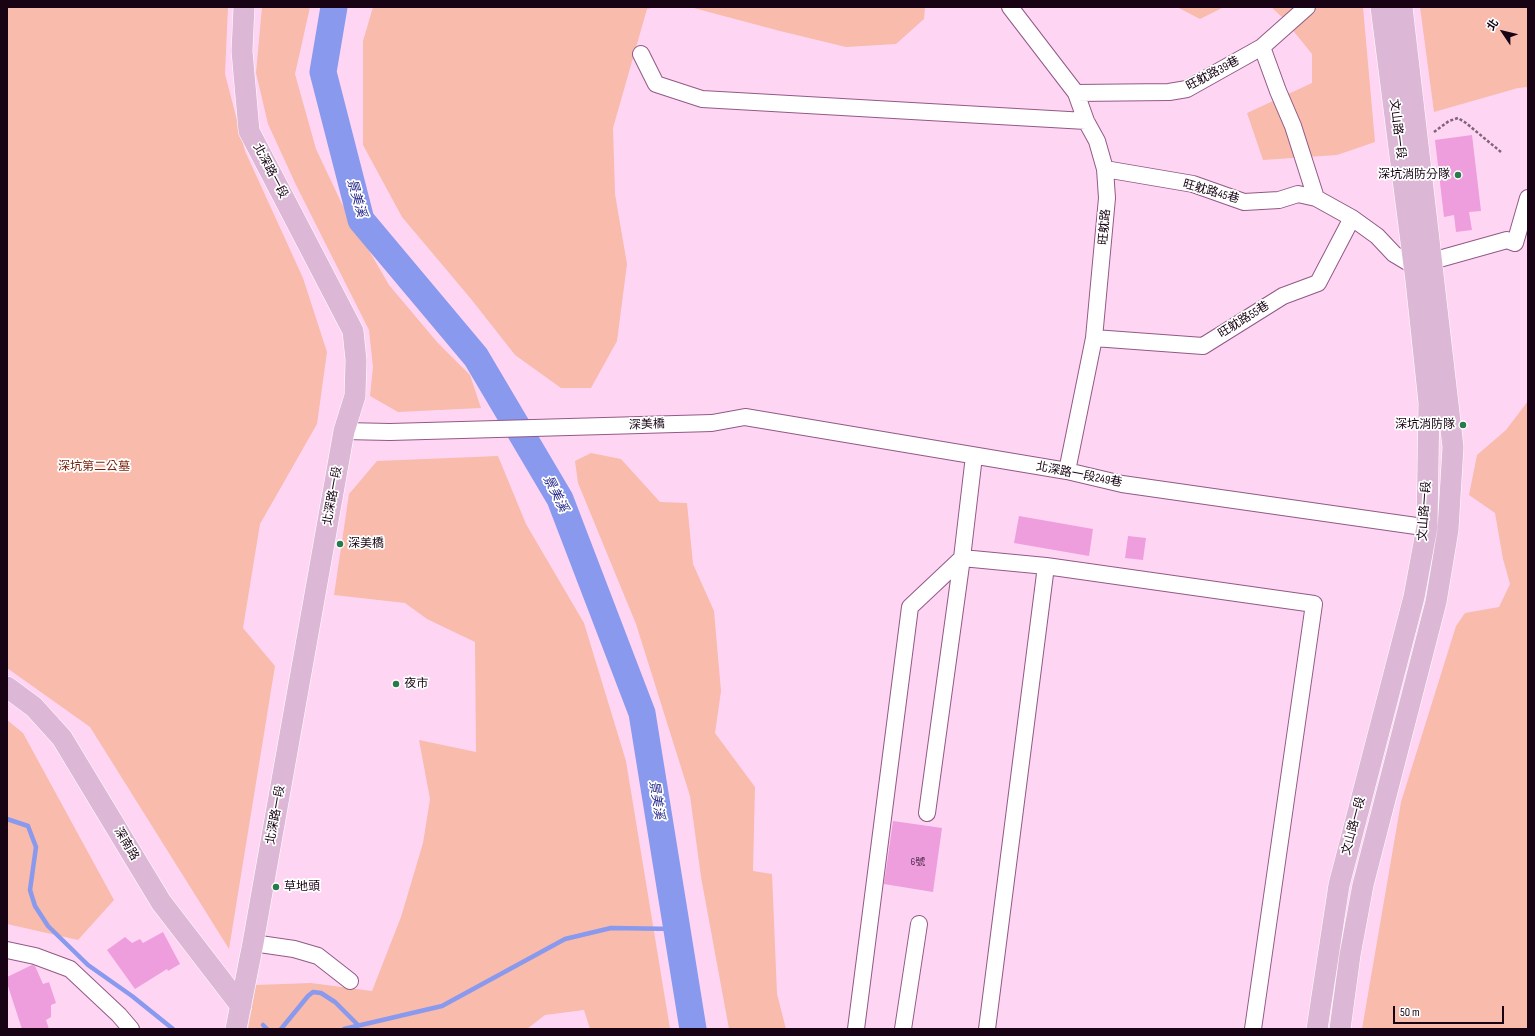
<!DOCTYPE html>
<meta charset="utf-8">
<style>
body{margin:0}
#map{position:relative;width:1535px;height:1036px;overflow:hidden;background:#fed6f4;font-family:"Sofia Sans Condensed","Noto Sans TC",sans-serif}
canvas{display:block}
.frame{position:absolute;inset:0;border:8px solid #170313;pointer-events:none}
.north{position:absolute;left:1483px;top:12px;width:40px;height:40px;-webkit-text-stroke:3px #fff;paint-order:stroke;rotate:305deg;font-size:11px;font-weight:700;line-height:16px;text-align:center;color:#170313}
.north::after{content:'';display:block;margin:auto;width:14px;height:18px;background:#170313;clip-path:polygon(50% 0,100% 100%,50% 72%,0 100%)}
.scale{position:absolute;left:1393px;top:1006px;width:111px;height:18px;box-sizing:border-box;border:2px solid #170313;border-top:0;padding-left:5px;font-size:12px;line-height:14px;white-space:nowrap;color:#170313;-webkit-text-stroke:3px #fff;paint-order:stroke}
</style>
<div id="map">
<canvas width="1535" height="1036"></canvas>
<div class="frame"></div>
<div class="north">北</div>
<div class="scale">50 m</div>
</div>
<script>
const context = document.querySelector('canvas').getContext('2d');
context.lineJoin = 'round';
function fill(path, color) {
  context.fillStyle = color;
  context.fill(path, 'evenodd');
}
function poly(rows) {
  const path = new Path2D();
  for (const r of rows) {
    path.moveTo(r[0], r[1]);
    for (let i = 2; i < r.length; i += 2) path.lineTo(r[i], r[i + 1]);
  }
  return path;
}
function stroke(path, color, width, dash) {
  context.strokeStyle = color;
  context.lineWidth = width;
  context.lineCap = dash ? 'butt' : 'round';
  context.setLineDash(dash || []);
  context.stroke(path);
}
function drawText(font, color, halo, rows, align = 'center') {
  context.font = font + ' "Sofia Sans Condensed","Noto Sans TC",sans-serif';
  context.lineWidth = 3.5;
  context.setLineDash([]);
  context.textBaseline = 'middle';
  context.strokeStyle = halo;
  context.fillStyle = color;
  for (const [text, x, y, turn = 0] of rows) {
    context.save();
    context.translate(x, y);
    context.rotate((+turn || 0) * Math.PI / 180);
    context.textAlign = isNaN(turn) ? turn : align;
    if (halo) context.strokeText(text, 0, 0);
    context.fillText(text, 0, 0);
    context.restore();
  }
}
fill(poly([
 [7,7,228,7,225,74,245,151,303,278,327,352,317,424,260,524,243,628,275,666,229,949,90,727,7,668],
 [262,7,310,7,295,74,316,149,341,202,389,285,437,342,470,375,481,408,398,412,370,396,373,367,369,330,296,185,268,124,256,73],
 [373,7,656,7,647,9,613,128,615,194,627,264,617,341,591,388,561,388,515,355,471,299,402,217,363,145,363,41],
 [690,7,925,7,924,19,896,44,846,47,780,31],
 [1177,7,1224,7,1200,19],
 [1271,7,1363,7,1375,142,1337,155,1263,160,1247,113,1312,83,1312,54,1282,17],
 [1420,7,1528,7,1528,87,1518,88,1434,112],
 [1528,401,1528,1029,1362,1029,1401,802,1456,626,1465,613,1499,607,1510,584,1503,559,1495,513,1469,495,1477,455,1506,430],
 [591,453,621,459,660,502,687,503,693,564,714,611,721,691,715,733,755,787,753,871,772,874,777,994,786,1029,729,1029,701,877,690,796,636,624,578,483,575,461],
 [498,456,526,524,584,623,626,761,670,1029,590,1029,584,1010,545,1015,527,1029,248,1029,256,985,311,983,372,991,401,917,423,843,430,799,419,740,476,752,475,642,427,619,405,603,334,595,349,494,377,461],
 [7,720,23,733,114,900,78,940,7,924]
]), '#f8bbac');
stroke(poly([
 [7,819,28,826,36,847,30,890,35,906,48,926,88,965,132,996,173,1029],
 [263,1025,267,1029],
 [281,1029,308,996,313,992,321,993,335,1002,358,1025],
 [344,1029,442,1006,565,939,611,928,677,929]
]), '#8999ee', 4.5);
stroke(poly([
 [334,7,323,72,361,220,476,357,560,499,642,713,693,1029]
]), '#8999ee', 27);
fill(poly([
 [1472,135,1481,211,1469,212,1472,230,1456,232,1454,215,1444,217,1435,140],
 [1019,516,1093,529,1089,556,1014,543],
 [1128,536,1146,538,1143,560,1125,558],
 [893,821,942,828,933,892,884,884],
 [163,932,180,964,168,971,167,969,135,989,107,950,125,937,132,943,140,939,143,943],
 [32,965,35,966,43,984,49,982,56,1003,51,1005,51,1017,46,1020,49,1029,22,1029,7,983,7,977]
]), '#ee9ddd');
const minor = poly([
 [1010,7,1076,93,1086,121,1097,141,1105,169,1107,198,1094,338,1067,471],
 [1262,47,1278,91,1293,126,1316,198],
 [641,54,656,84,702,99,1086,121],
 [1076,93,1169,92,1187,89,1262,47,1307,7],
 [1105,169,1193,184,1244,202,1279,200,1298,194,1316,198,1352,218,1377,236,1394,254,1414,266],
 [1432,261,1507,240,1515,243,1528,198],
 [1094,338,1203,346,1283,296,1318,283,1352,218],
 [344,431,390,432,712,423,745,417,1067,471,1122,484,1437,529],
 [974,456,962,558,1046,566,1314,604,1253,1029],
 [927,813,962,558],
 [253,943,294,949,318,956,350,981],
 [7,950,35,956,70,969,119,1015,131,1029],
 [856,1029,910,607,962,558],
 [903,1029,919,924],
 [987,1029,1046,566]
]);
const major = poly([
 [7,687,34,707,62,738,161,902,241,1006],
 [236,1029,253,943,344,431,355,396,356,360,353,331,249,131,242,51,244,7],
 [1317,1029,1339,885,1414,597,1427,527,1429,403,1416,281,1381,7],
 [1340,1029,1350,955,1363,885,1436,602,1448,530,1453,447,1402,7]
]);
stroke(minor, '#925986', 18);
stroke(major, '#fff', 22);
stroke(poly([
 [1434,132,1449,121,1458,118,1466,123,1501,152]
]), '#806379', 2.5, [3, 2]);
stroke(minor, '#fff', 16);
stroke(major, '#ddb8d6', 21);
for (const [x, y, r, color] of [
 [1458,175,4,"#287a4b"],
 [1463,425,4,"#287a4b"],
 [340,544,4,"#287a4b"],
 [396,684,4,"#287a4b"],
 [276,887,4,"#287a4b"]
]) {
  const dot = new Path2D();
  dot.arc(x, y, r, 0, 2 * Math.PI);
  context.fillStyle = color;
  context.fill(dot);
  stroke(dot, '#fff', 1.5);
}
drawText('10px', '#4d2a46', null, [
 ["6號",918,862]
]);
drawText('12px', '#170313', '#fff', [
 ["旺躭路39巷",1213,74,-28],
 ["文山路一段",1397,129,83],
 ["北深路一段",270,171,62],
 ["旺躭路45巷",1211,192,16],
 ["旺躭路",1105,227,-85],
 ["旺躭路55巷",1244,320,-32],
 ["深美橋",647,425,-2],
 ["北深路一段249巷",1079,475,11],
 ["北深路一段",333,496,-80],
 ["文山路一段",1425,511,-86],
 ["北深路一段",276,815,-80],
 ["文山路一段",1354,826,-75],
 ["深南路",126,844,59]
]);
drawText('12px', '#170313', '#fff', [
 ["深坑消防分隊",1450,175,"right"],
 ["深坑消防隊",1455,425,"right"],
 ["深美橋",348,544],
 ["夜市",404,684],
 ["草地頭",284,887]
], 'left');
drawText('12px', '#761f09', '#fff', [
 ["深坑第二公墓",94,467]
]);
drawText('italic 13px', '#28298a', '#fff', [
 ["景美溪",356,198,74],
 ["景美溪",555,494,63],
 ["景美溪",656,800,81]
]);
</script>
